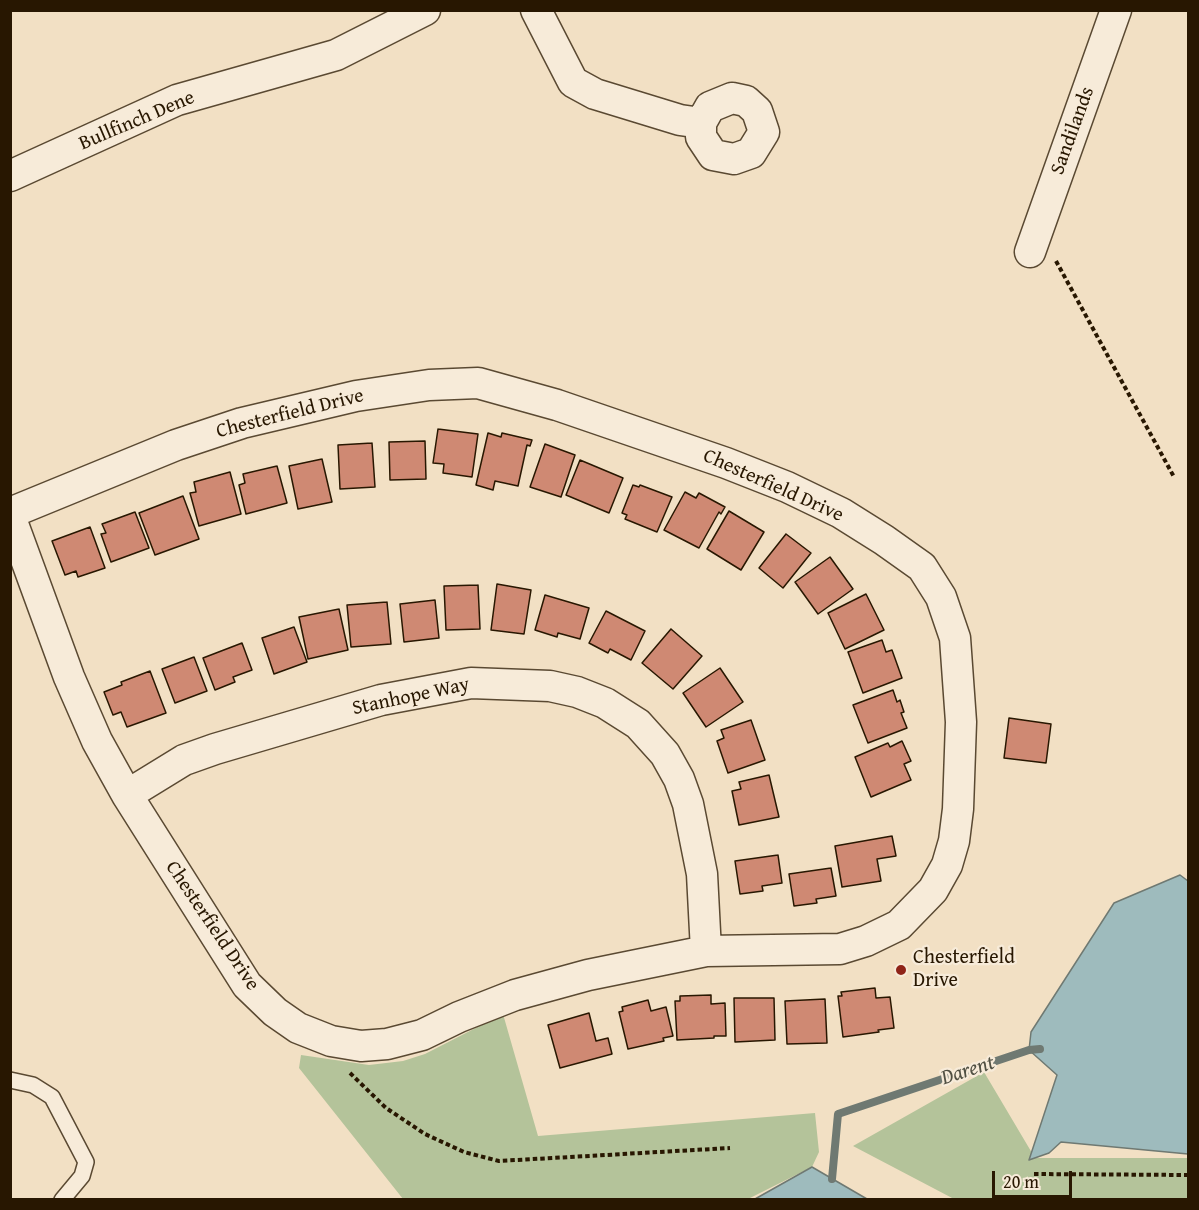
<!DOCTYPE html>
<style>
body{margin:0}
#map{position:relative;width:1199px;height:1210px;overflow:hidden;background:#f2e0c4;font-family:"Gentium Book Plus",serif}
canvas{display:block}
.frame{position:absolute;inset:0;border:12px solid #281701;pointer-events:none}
.scale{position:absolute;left:992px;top:1171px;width:80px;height:27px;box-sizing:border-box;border:3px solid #281701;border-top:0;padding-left:8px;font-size:18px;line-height:21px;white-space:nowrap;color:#281701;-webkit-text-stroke:4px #f7ebd9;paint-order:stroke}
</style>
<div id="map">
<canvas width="1199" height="1210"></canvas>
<div class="frame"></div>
<div class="scale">20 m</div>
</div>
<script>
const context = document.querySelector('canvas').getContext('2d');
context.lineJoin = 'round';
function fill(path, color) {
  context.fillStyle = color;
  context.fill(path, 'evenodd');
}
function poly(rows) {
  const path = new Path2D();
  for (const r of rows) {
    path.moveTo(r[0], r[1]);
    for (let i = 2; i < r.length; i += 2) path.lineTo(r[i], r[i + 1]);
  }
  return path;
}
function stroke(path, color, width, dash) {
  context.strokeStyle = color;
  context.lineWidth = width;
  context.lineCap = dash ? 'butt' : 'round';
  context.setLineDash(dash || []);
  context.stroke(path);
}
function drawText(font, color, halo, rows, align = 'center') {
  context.font = font + ' "Gentium Book Plus",serif';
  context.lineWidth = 4.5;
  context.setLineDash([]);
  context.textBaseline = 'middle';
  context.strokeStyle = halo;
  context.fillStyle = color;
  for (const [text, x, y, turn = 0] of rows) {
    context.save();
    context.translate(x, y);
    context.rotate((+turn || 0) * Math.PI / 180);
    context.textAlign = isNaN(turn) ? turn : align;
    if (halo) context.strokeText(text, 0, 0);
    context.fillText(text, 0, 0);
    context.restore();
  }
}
fill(poly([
 [503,1014,538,1136,815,1113,819,1152,812,1167,748,1199,403,1199,299,1068,301,1055,369,1065,403,1061,425,1054],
 [984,1072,1035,1158,1188,1158,1188,1199,954,1199,853,1146]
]), '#b4c39a');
const water = poly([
 [1180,875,1188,881,1188,1154,1061,1142,1049,1153,1029,1160,1057,1075,1029,1050,1031,1032,1114,903,1180,875],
 [812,1167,867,1199,755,1199,812,1167]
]);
fill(water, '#9ebbbd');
stroke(water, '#6f7972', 1.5);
stroke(poly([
 [832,1179,838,1114,1029,1050,1040,1049]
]), '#6f7972', 8);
const building = poly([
 [438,429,478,434,472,477,443,473,444,464,433,463,438,429],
 [488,433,501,437,502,433,532,440,530,446,527,445,518,486,495,481,493,490,476,485,488,433],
 [425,441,426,479,390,480,389,442,425,441],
 [372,443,375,487,340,489,338,445,372,443],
 [545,444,575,455,561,497,530,487,545,444],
 [322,459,332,502,298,509,289,466,322,459],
 [580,460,623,478,609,513,566,495,580,460],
 [277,466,287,503,246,514,239,485,245,483,243,474,277,466],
 [230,472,241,514,199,526,190,493,196,492,194,482,230,472],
 [633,485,639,487,640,485,672,497,657,532,625,519,627,515,622,513,633,485],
 [685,492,696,498,699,493,725,507,721,514,719,512,699,548,664,530,685,492],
 [183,496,199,539,155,555,139,513,183,496],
 [729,511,764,532,741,570,707,549,729,511],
 [135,512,149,548,111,562,101,534,106,533,102,524,135,512],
 [90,527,105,568,78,577,76,571,65,575,52,541,90,527],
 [786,534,811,553,783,588,759,568,786,534],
 [830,557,853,589,818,614,795,582,830,557],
 [497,584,531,590,524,634,491,630,497,584],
 [478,585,480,629,446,630,444,586,478,585],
 [866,594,884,630,845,649,828,613,866,594],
 [545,595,589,608,580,639,558,633,557,637,535,630,545,595],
 [435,600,439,638,404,642,400,604,435,600],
 [387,602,391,644,351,647,347,605,387,602],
 [339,609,348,650,308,659,299,617,339,609],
 [606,611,645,631,631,660,610,649,608,653,589,643,606,611],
 [294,627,307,662,274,674,262,638,294,627],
 [671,629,702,656,673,689,642,663,671,629],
 [882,640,886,652,892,650,902,678,863,693,848,652,882,640],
 [242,643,252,670,233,677,235,682,215,690,203,658,242,643],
 [194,657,207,691,175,703,162,669,194,657],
 [720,668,743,702,706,727,683,693,720,668],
 [150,671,166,713,127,727,121,712,113,715,104,692,122,685,121,682,150,671],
 [893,690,897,702,900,700,904,712,901,713,907,728,868,743,853,705,893,690],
 [1009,718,1051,724,1046,763,1004,758,1009,718],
 [751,720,765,760,728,773,717,741,724,738,721,730,751,720],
 [902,741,911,761,904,764,911,780,871,797,855,757,888,743,890,747,902,741],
 [769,775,779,817,739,825,732,791,741,789,739,782,769,775],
 [892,836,896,856,877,859,881,881,842,887,835,846,892,836],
 [778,855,782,883,762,886,763,891,740,894,735,861,778,855],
 [831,868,836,896,816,899,817,903,794,906,789,874,831,868],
 [875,988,876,998,890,997,894,1028,878,1030,879,1032,843,1037,838,996,842,996,841,992,875,988],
 [711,995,711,1004,725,1003,726,1036,714,1036,714,1038,677,1040,675,1001,680,1001,680,996,711,995],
 [734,998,774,998,775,1040,735,1042,734,998],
 [825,999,827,1043,787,1044,785,1001,825,999],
 [648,1000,651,1011,666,1007,673,1036,663,1038,664,1041,628,1049,619,1012,623,1011,622,1007,648,1000],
 [589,1013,596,1041,608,1038,612,1054,560,1068,548,1025,589,1013]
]);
fill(building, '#cf8973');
stroke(building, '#281701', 1.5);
const lane = poly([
 [10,1080,33,1085,52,1097,86,1162,82,1176,62,1200]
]);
const street = poly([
 [536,10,573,82,595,94,680,120,701,123],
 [732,98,746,101,757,111,764,132,751,153,734,159,713,155,701,137,701,123,710,107,732,98],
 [10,176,177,100,336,55,425,10],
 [1030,252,1116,10],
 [10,513,176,445,242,423,356,396,429,385,478,383,557,405,726,463,787,487,841,513,884,540,922,567,941,597,955,638,961,722,958,809,954,841,947,865,933,890,899,925,866,941,840,949,706,951,588,975,515,995,459,1017,422,1035,387,1044,361,1046,331,1041,298,1028,275,1012,247,985,127,795,97,741,69,677,10,516],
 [127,795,184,760,215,749,381,700,471,683,550,686,577,692,605,703,638,724,665,754,679,779,688,804,702,874,706,951]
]);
stroke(lane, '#5a4932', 18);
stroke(street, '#5a4932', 33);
stroke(poly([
 [1056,261,1174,477],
 [350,1073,386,1108,425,1134,464,1152,499,1161,730,1148],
 [1034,1174,1188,1175]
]), '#281701', 4, [4.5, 3]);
stroke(lane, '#f7ebd9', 15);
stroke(street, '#f7ebd9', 30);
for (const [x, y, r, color] of [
 [901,970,6,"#8f2418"]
]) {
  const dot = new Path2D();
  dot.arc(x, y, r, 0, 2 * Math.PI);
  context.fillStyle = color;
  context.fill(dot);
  stroke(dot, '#f7ebd9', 2);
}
drawText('20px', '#281701', '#f7ebd9', [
 ["Bullfinch Dene",137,121,-23],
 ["Sandilands",1073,131,-70],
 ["Chesterfield Drive",290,414,-14],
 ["Chesterfield Drive",773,486,24],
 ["Stanhope Way",411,697,-12],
 ["Chesterfield Drive",212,926,56]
]);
drawText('20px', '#281701', '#f7ebd9', [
 ["Chesterfield",913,958],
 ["Drive",913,981]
], 'left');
drawText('italic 21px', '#515043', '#f7ebd9', [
 ["Darent",968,1071,-18]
]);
</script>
